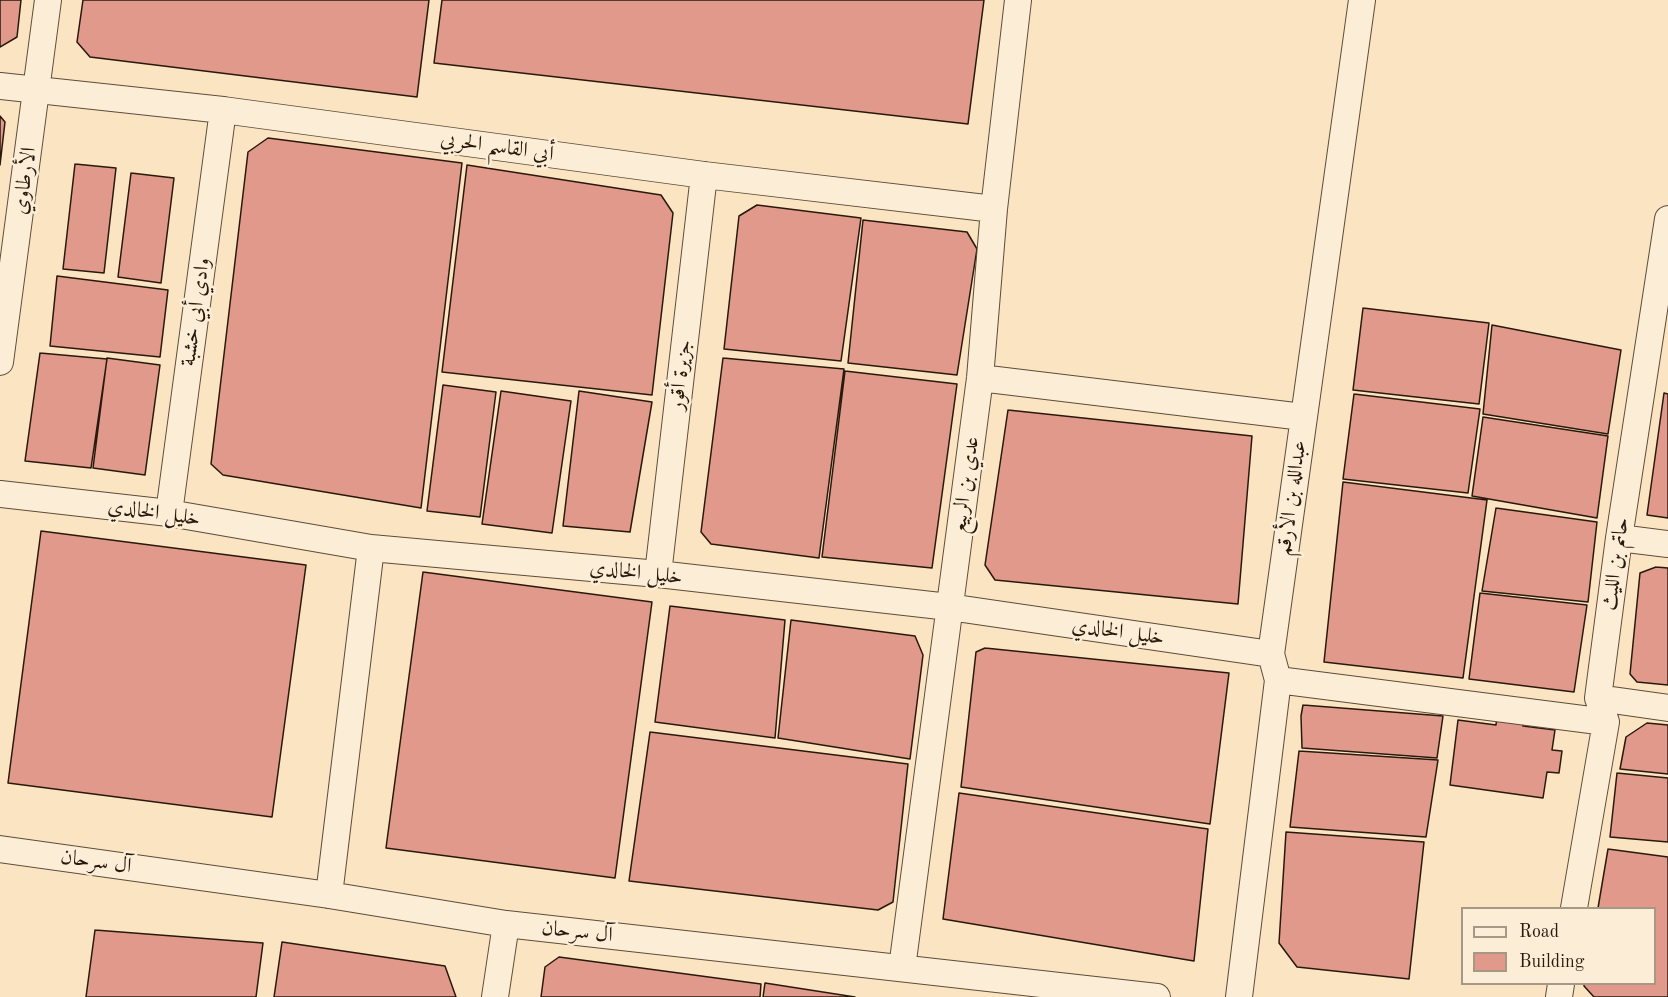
<!DOCTYPE html>
<meta charset="utf-8">
<style>
body{margin:0}
#map{position:relative;width:1668px;height:997px;overflow:hidden;background:#fbe4c2;font-family:"Old Standard TT",serif}
canvas{display:block}
.legend{position:absolute;left:1461px;top:907px;width:195px;height:78px;box-sizing:border-box;background:#fcedd7;border:2px solid #a79886;margin:0;padding:8px 10px;list-style:none;font-size:18px;color:#28190c}
.legend li{display:flex;align-items:center;gap:12px;height:30px}
.legend b{width:30px;border:2px solid #a79886}
</style>
<div id="map">
<canvas width="1668" height="997"></canvas>
<ul class="legend">
<li><b style="height:8px;background:#fcedd7"></b>Road</li>
<li><b style="height:16px;background:#e1998c"></b>Building</li>
</ul>
</div>
<script>
const context = document.querySelector('canvas').getContext('2d');
context.lineJoin = 'round';
function fill(path, color) {
  context.fillStyle = color;
  context.fill(path, 'evenodd');
}
function poly(rows) {
  const path = new Path2D();
  for (const r of rows) {
    path.moveTo(r[0], r[1]);
    for (let i = 2; i < r.length; i += 2) path.lineTo(r[i], r[i + 1]);
  }
  return path;
}
function stroke(path, color, width, dash) {
  context.strokeStyle = color;
  context.lineWidth = width;
  context.lineCap = dash ? 'butt' : 'round';
  context.setLineDash(dash || []);
  context.stroke(path);
}
function drawText(font, color, halo, rows, align = 'center') {
  context.font = font + ' "Old Standard TT",Amiri,serif';
  context.lineWidth = 5;
  context.setLineDash([]);
  context.textBaseline = 'middle';
  context.strokeStyle = halo;
  context.fillStyle = color;
  for (const [text, x, y, turn = 0] of rows) {
    context.save();
    context.translate(x, y);
    context.rotate((+turn || 0) * Math.PI / 180);
    context.textAlign = isNaN(turn) ? turn : align;
    if (halo) context.strokeText(text, 0, 0);
    context.fillText(text, 0, 0);
    context.restore();
  }
}
const building = poly([
 [0,0,21,0,17,37,0,47,0,0],
 [83,0,429,0,417,97,90,57,77,42,83,0],
 [442,0,984,0,968,124,434,63,442,0],
 [0,116,5,122,0,165,0,116],
 [268,138,462,163,421,508,223,475,211,464,248,152,268,138],
 [75,164,116,168,104,273,63,269,75,164],
 [467,165,661,195,673,213,652,395,442,372,467,165],
 [131,173,174,178,161,283,118,277,131,173],
 [757,205,861,218,841,361,724,349,739,216,757,205],
 [863,220,967,232,977,249,957,375,848,363,863,220],
 [57,276,168,290,160,357,50,346,57,276],
 [1363,308,1489,323,1479,404,1353,390,1363,308],
 [1492,325,1621,350,1608,434,1483,414,1492,325],
 [40,353,107,359,91,468,25,461,40,353],
 [107,358,160,365,145,475,93,468,107,358],
 [723,358,844,369,819,558,711,544,701,532,723,358],
 [845,371,957,384,932,568,822,557,845,371],
 [443,385,496,392,480,517,427,511,443,385],
 [501,391,571,401,552,533,482,524,501,391],
 [579,391,652,402,630,532,563,526,579,391],
 [1664,393,1668,394,1668,518,1647,515,1664,393],
 [1354,394,1480,409,1468,493,1343,479,1354,394],
 [1008,410,1252,436,1238,604,995,580,985,565,1008,410],
 [1483,417,1608,436,1597,518,1472,496,1483,417],
 [1343,482,1487,500,1463,678,1324,662,1343,482],
 [1496,508,1597,522,1588,602,1482,591,1496,508],
 [41,531,306,565,272,817,8,783,41,531],
 [1656,567,1668,568,1668,685,1637,682,1630,674,1640,573,1656,567],
 [423,572,652,602,615,878,386,848,423,572],
 [1480,593,1587,605,1574,692,1469,679,1480,593],
 [670,606,785,620,775,738,655,722,670,606],
 [791,620,915,636,923,655,910,759,778,738,791,620],
 [985,648,1229,673,1210,824,961,787,976,652,985,648],
 [1303,705,1443,716,1437,758,1302,748,1301,716,1303,705],
 [1497,715,1521,718,1523,726,1555,730,1552,750,1562,751,1559,773,1547,772,1543,798,1450,785,1458,720,1496,725,1497,715],
 [1647,723,1668,725,1668,774,1620,769,1626,737,1647,723],
 [650,732,908,764,893,902,878,910,629,881,650,732],
 [1299,751,1438,760,1426,837,1290,827,1299,751],
 [1617,773,1668,778,1668,842,1610,837,1617,773],
 [959,793,1208,829,1194,961,943,919,959,793],
 [1286,832,1424,842,1409,979,1297,967,1279,943,1286,832],
 [1608,849,1668,857,1668,997,1594,997,1584,986,1584,984,1654,984,1654,908,1598,908,1608,849],
 [95,930,263,943,256,997,86,997,95,930],
 [282,942,445,966,456,997,274,997,282,942],
 [559,957,761,984,760,997,541,997,545,967,559,957],
 [765,983,855,997,763,997,765,983]
]);
fill(building, '#e1998c');
stroke(building, '#28190c', 1.5);
const street = poly([
 [0,86,223,110,704,175,994,209],
 [0,362,48,0],
 [980,378,1303,417],
 [0,494,169,513,371,548,658,574,949,607,1271,654],
 [169,513,223,110],
 [1619,538,1668,544],
 [658,574,704,175],
 [1278,680,1606,722],
 [1598,698,1668,708],
 [0,849,329,895,506,924,1157,997],
 [329,895,371,548],
 [1574,908,1606,722,1598,698,1619,538,1668,219],
 [902,968,980,378,994,209,1018,0],
 [495,997,506,924],
 [1239,997,1278,680,1271,654,1362,0],
 [1559,997,1561,984]
]);
stroke(street, '#5d4c3a', 28);
stroke(street, '#fcedd7', 26);
drawText('21px', '#28190c', '#fcedd7', [
 ["أبي القاسم الحربي",497,147,8],
 ["الأرطاوي",25,181,-82],
 ["وادي أبي خشبة",196,312,-82],
 ["جزيرة أقور",681,375,-83],
 ["عدي بن الربيع",966,485,-82],
 ["عبدالله بن الأرقم",1292,498,-82],
 ["خليل الخالدي",154,513,8],
 ["حاتم بن الليث",1616,564,-82],
 ["خليل الخالدي",636,573,6],
 ["خليل الخالدي",1118,632,8],
 ["آل سرحان",96,862,8],
 ["آل سرحان",577,932,6]
]);
</script>
